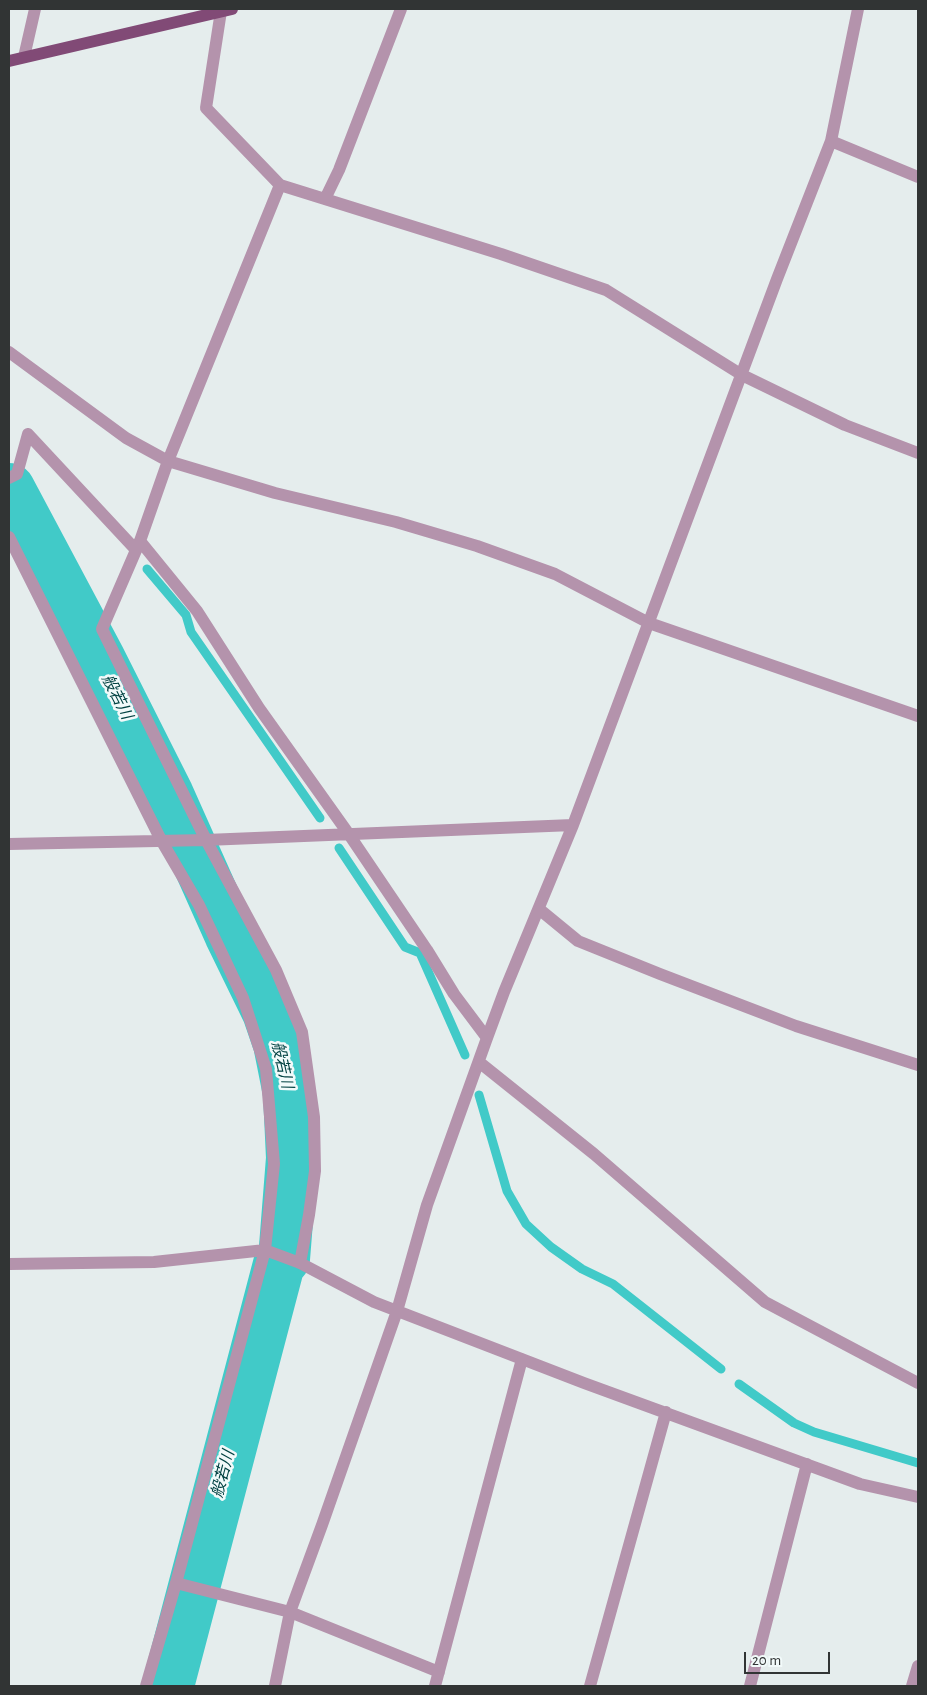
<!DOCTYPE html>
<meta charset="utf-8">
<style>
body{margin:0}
#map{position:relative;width:927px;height:1695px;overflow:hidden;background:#e5eded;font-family:"Alegreya Sans",sans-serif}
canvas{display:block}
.frame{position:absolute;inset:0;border:10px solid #313434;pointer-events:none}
.scale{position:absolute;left:744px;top:1652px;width:86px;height:22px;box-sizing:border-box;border:2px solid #313434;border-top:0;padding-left:6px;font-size:15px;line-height:18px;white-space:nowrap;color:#313434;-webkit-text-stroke:4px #f2fafa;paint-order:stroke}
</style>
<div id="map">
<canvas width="927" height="1695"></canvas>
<div class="frame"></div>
<div class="scale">20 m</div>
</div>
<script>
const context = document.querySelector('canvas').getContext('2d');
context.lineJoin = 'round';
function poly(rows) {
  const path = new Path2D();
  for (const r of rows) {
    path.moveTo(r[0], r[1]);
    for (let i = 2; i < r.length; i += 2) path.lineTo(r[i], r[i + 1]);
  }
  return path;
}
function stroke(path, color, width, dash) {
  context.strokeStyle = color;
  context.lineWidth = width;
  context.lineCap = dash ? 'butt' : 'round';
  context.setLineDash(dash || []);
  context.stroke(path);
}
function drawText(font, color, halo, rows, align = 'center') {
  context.font = font + ' "Alegreya Sans","Noto Sans JP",sans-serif';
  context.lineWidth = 5;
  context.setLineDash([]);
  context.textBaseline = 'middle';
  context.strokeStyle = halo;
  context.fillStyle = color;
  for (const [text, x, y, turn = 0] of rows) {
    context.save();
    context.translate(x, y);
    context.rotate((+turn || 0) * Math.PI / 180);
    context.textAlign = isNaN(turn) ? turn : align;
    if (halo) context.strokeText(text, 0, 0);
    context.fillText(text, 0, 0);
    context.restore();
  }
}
stroke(poly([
 [147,569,186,615,191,632,320,818],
 [339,848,405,947,420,953,465,1055],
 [479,1095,507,1191,526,1224,551,1247,582,1269,613,1284,721,1369],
 [739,1384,794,1423,814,1432,918,1463]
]), '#41cac8', 9);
stroke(poly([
 [9,489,99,658,168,795,230,934,268,1012,279,1044,289,1094,292,1158,284,1259,279,1264,168,1686]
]), '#41cac8', 52);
stroke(poly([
 [221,11,206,108,280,185,501,254,606,290,742,375,845,425,918,453],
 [24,57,35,9],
 [831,141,918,177],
 [280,185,168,461,140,541,102,629,206,840,276,970,302,1032,314,1117,315,1171,309,1215,300,1263],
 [325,199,339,170,401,9],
 [9,352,126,438,168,461,275,493,396,522,477,546,555,574,649,623,918,716],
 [28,434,136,550],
 [9,478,17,474,28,434],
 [9,537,161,840,199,905,243,998,266,1069,274,1164,265,1250,176,1583,146,1686],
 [140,541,197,611,259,708,348,833,427,950,454,994,487,1038],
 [9,844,206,840,573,825],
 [539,909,578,941,660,974,796,1026,918,1065],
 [479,1062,594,1154,765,1302,918,1383],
 [9,1264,154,1262,265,1250,300,1263,374,1302,584,1383,860,1484,918,1497],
 [176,1583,290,1612,439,1672],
 [275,1686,290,1612,322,1525,397,1311,427,1205,487,1038,504,992,573,825,777,279,831,141,858,9],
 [435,1686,522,1359],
 [590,1686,666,1412],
 [750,1686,807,1464],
 [912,1686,918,1666]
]), '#b493ac', 12);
stroke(poly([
 [9,61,232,9]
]), '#814a76', 12);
drawText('italic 16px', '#024242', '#f2fafa', [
 ["般若川",117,697,63],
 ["般若川",282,1065,77],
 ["般若川",223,1474,-75]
]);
</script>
